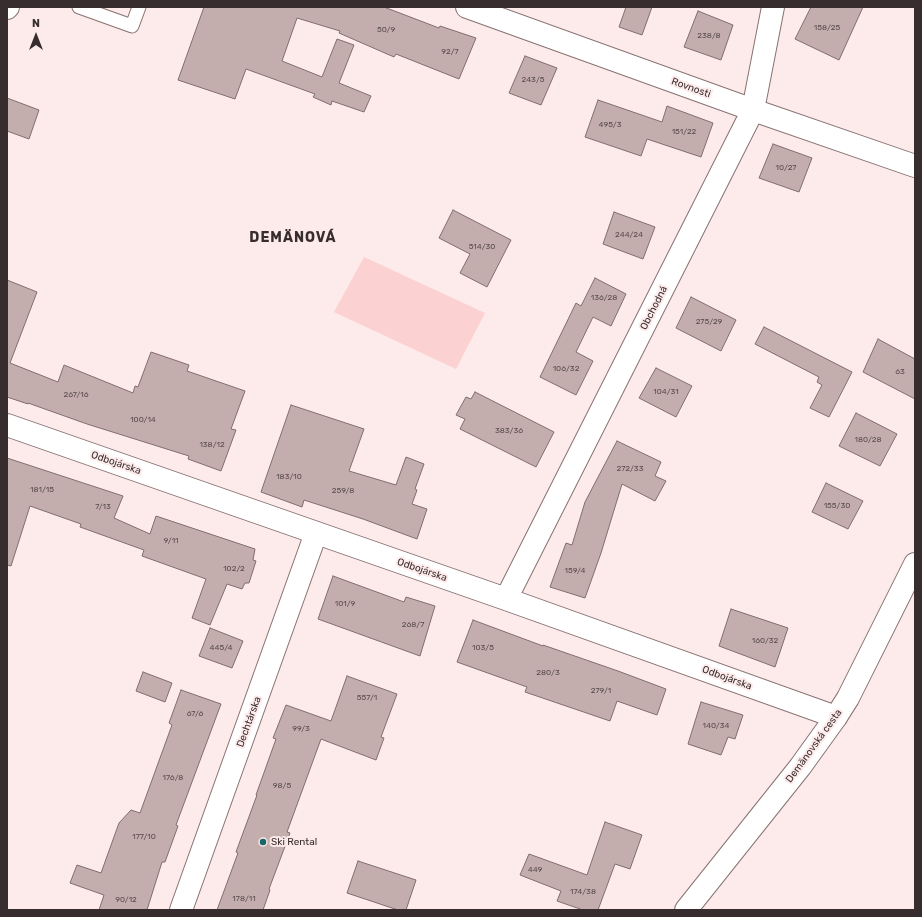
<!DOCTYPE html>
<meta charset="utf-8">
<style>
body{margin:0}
#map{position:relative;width:922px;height:917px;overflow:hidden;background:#fdeaea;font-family:Rubik,sans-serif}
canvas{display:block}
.frame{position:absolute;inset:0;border:8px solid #372d2e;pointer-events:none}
.north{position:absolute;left:16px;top:16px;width:40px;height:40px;-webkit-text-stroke:3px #fdeaea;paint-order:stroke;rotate:0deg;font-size:11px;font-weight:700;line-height:16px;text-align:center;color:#372d2e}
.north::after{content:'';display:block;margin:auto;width:14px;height:18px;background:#372d2e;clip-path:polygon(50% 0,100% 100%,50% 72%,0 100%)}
</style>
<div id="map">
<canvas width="922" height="917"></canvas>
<div class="frame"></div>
<div class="north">N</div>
</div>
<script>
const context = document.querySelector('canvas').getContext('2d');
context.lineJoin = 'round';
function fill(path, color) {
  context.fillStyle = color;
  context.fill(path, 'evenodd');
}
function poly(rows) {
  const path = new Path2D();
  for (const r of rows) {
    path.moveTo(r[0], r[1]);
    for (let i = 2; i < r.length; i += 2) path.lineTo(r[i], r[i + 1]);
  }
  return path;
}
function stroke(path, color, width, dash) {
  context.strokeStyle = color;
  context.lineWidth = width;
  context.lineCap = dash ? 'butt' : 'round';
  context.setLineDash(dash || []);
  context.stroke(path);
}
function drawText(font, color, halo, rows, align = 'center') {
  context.font = font + ' Rubik,sans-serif';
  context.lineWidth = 4;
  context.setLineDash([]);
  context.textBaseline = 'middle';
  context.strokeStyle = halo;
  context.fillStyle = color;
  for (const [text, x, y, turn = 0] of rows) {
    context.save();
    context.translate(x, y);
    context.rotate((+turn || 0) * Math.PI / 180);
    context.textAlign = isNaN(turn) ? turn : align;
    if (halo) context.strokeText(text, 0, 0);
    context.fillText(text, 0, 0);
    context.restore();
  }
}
fill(poly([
 [364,257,485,313,456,369,334,312]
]), '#fcd1d2');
const building = poly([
 [204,7,384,7,439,28,440,26,476,38,459,79,396,54,394,57,339,33,340,31,297,18,282,61,322,77,337,39,354,45,339,83,371,96,364,112,332,101,331,105,313,97,315,94,246,69,235,99,178,80,204,7],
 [626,7,652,7,642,35,619,27,626,7],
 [811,7,863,7,839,60,795,39,811,7],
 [698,11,733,25,721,60,684,47,698,11],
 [525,56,557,68,541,105,509,93,525,56],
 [7,98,39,110,29,139,7,131,7,98],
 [598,100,662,122,667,106,713,123,701,157,647,139,641,156,585,137,598,100],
 [773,144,812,158,799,192,759,178,773,144],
 [453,210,511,240,487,287,460,273,470,254,439,238,453,210],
 [614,212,655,227,643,259,603,244,614,212],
 [595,278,626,294,611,326,593,317,576,352,593,361,576,395,540,377,576,303,581,306,595,278],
 [7,280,37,292,10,363,58,382,64,365,133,393,135,386,138,387,151,352,189,365,187,371,245,391,231,429,236,430,221,471,188,459,189,456,87,424,28,403,28,404,7,397,7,280],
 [691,297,736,320,721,351,676,328,691,297],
 [764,327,852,372,829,417,810,408,822,385,817,382,819,377,755,344,764,327],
 [878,339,915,359,915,399,863,372,878,339],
 [656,368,692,386,676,417,639,398,656,368],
 [475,392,554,432,536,467,460,429,465,419,456,415,466,397,471,399,475,392],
 [291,405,364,429,349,471,396,485,406,457,424,464,415,489,417,490,412,504,427,509,417,539,363,519,304,500,302,507,261,492,291,405],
 [856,413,897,434,880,466,839,446,856,413],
 [617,441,661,462,655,476,666,481,655,501,622,484,601,553,585,598,550,587,566,543,572,545,585,502,617,441],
 [7,458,123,496,114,518,150,534,156,516,255,549,253,560,256,561,249,583,245,583,242,589,227,584,210,625,192,618,206,579,142,556,144,550,80,527,81,524,30,506,11,566,7,565,7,458],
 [826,483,863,501,848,529,812,512,826,483],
 [333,576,404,602,406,597,435,606,420,656,318,619,333,576],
 [731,609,788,628,775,667,719,646,731,609],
 [473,620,543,646,543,645,618,671,666,689,657,715,617,701,610,721,525,692,527,687,457,662,473,620],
 [210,628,243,641,232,668,199,656,210,628],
 [143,672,172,683,165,702,136,691,143,672],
 [347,676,397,694,381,737,384,738,376,760,321,739,287,832,290,833,269,889,270,890,263,910,217,910,238,853,236,852,257,795,256,795,276,739,273,738,286,705,331,721,347,676],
 [181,690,221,704,176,825,178,826,165,862,162,862,147,910,99,910,104,895,70,883,77,865,101,873,119,823,131,810,140,813,172,725,169,723,181,690],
 [701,702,743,715,735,739,728,737,721,755,688,744,701,702],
 [605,822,642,835,630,869,615,864,598,910,583,910,557,901,561,891,520,875,529,854,587,875,605,822],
 [358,861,416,880,406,910,398,910,347,893,358,861]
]);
fill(building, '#c4adad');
stroke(building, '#826d6d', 1);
const service = poly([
 [79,7,132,26,139,7]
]);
const minor = poly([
 [467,7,753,110,915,166],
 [7,8,8,7],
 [7,425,506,599,836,717],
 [506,599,753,110,773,7],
 [181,910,316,533]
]);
const secondary = poly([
 [686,910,800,767,836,717,848,698,915,564]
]);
stroke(service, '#887272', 15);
stroke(minor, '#887272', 24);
stroke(secondary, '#887272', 24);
stroke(service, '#fff', 13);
stroke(minor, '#fff', 22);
stroke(secondary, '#fff', 22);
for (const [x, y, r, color] of [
 [263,842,4,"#196769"]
]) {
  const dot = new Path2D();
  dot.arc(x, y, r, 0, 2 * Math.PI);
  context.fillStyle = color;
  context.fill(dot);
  stroke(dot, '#fdeaea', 1.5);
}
drawText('8px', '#5a4d4e', null, [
 ["158/25",827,28],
 ["50/9",386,30],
 ["238/8",709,36],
 ["92/7",450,52],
 ["243/5",533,80],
 ["495/3",610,125],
 ["151/22",684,132],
 ["10/27",786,168],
 ["244/24",629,235],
 ["514/30",482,247],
 ["136/28",604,298],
 ["275/29",709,322],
 ["106/32",566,369],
 ["63",900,372],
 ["104/31",666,392],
 ["267/16",76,395],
 ["100/14",143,420],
 ["383/36",509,431],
 ["180/28",868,440],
 ["138/12",212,445],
 ["272/33",630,469],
 ["183/10",289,477],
 ["181/15",42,490],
 ["259/8",343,491],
 ["155/30",837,506],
 ["7/13",103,507],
 ["9/11",171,541],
 ["102/2",234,569],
 ["159/4",575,571],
 ["101/9",345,604],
 ["268/7",413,625],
 ["160/32",765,641],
 ["445/4",221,648],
 ["103/5",483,648],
 ["280/3",548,673],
 ["279/1",601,691],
 ["557/1",367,698],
 ["67/6",195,714],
 ["140/34",716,726],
 ["99/3",301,729],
 ["176/8",173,778],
 ["98/5",282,786],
 ["177/10",144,837],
 ["449",535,870],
 ["174/38",583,892],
 ["178/11",244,899],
 ["90/12",126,900]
]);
drawText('10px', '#372d2e', '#fdeaea', [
 ["Rovnosti",691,88,20],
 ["Obchodná",654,308,-63],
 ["Odbojárska",116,463,19],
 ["Odbojárska",422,570,19],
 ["Odbojárska",727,678,20],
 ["Dechtárska",249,722,-70],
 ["Demänovská cesta",814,746,-54]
]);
drawText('10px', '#372d2e', '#fdeaea', [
 ["Ski Rental",271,842]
], 'left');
context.letterSpacing = '1px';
drawText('bold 14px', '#372d2e', '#fdeaea', [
 ["DEMÄNOVÁ",293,238]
]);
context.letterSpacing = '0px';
</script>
